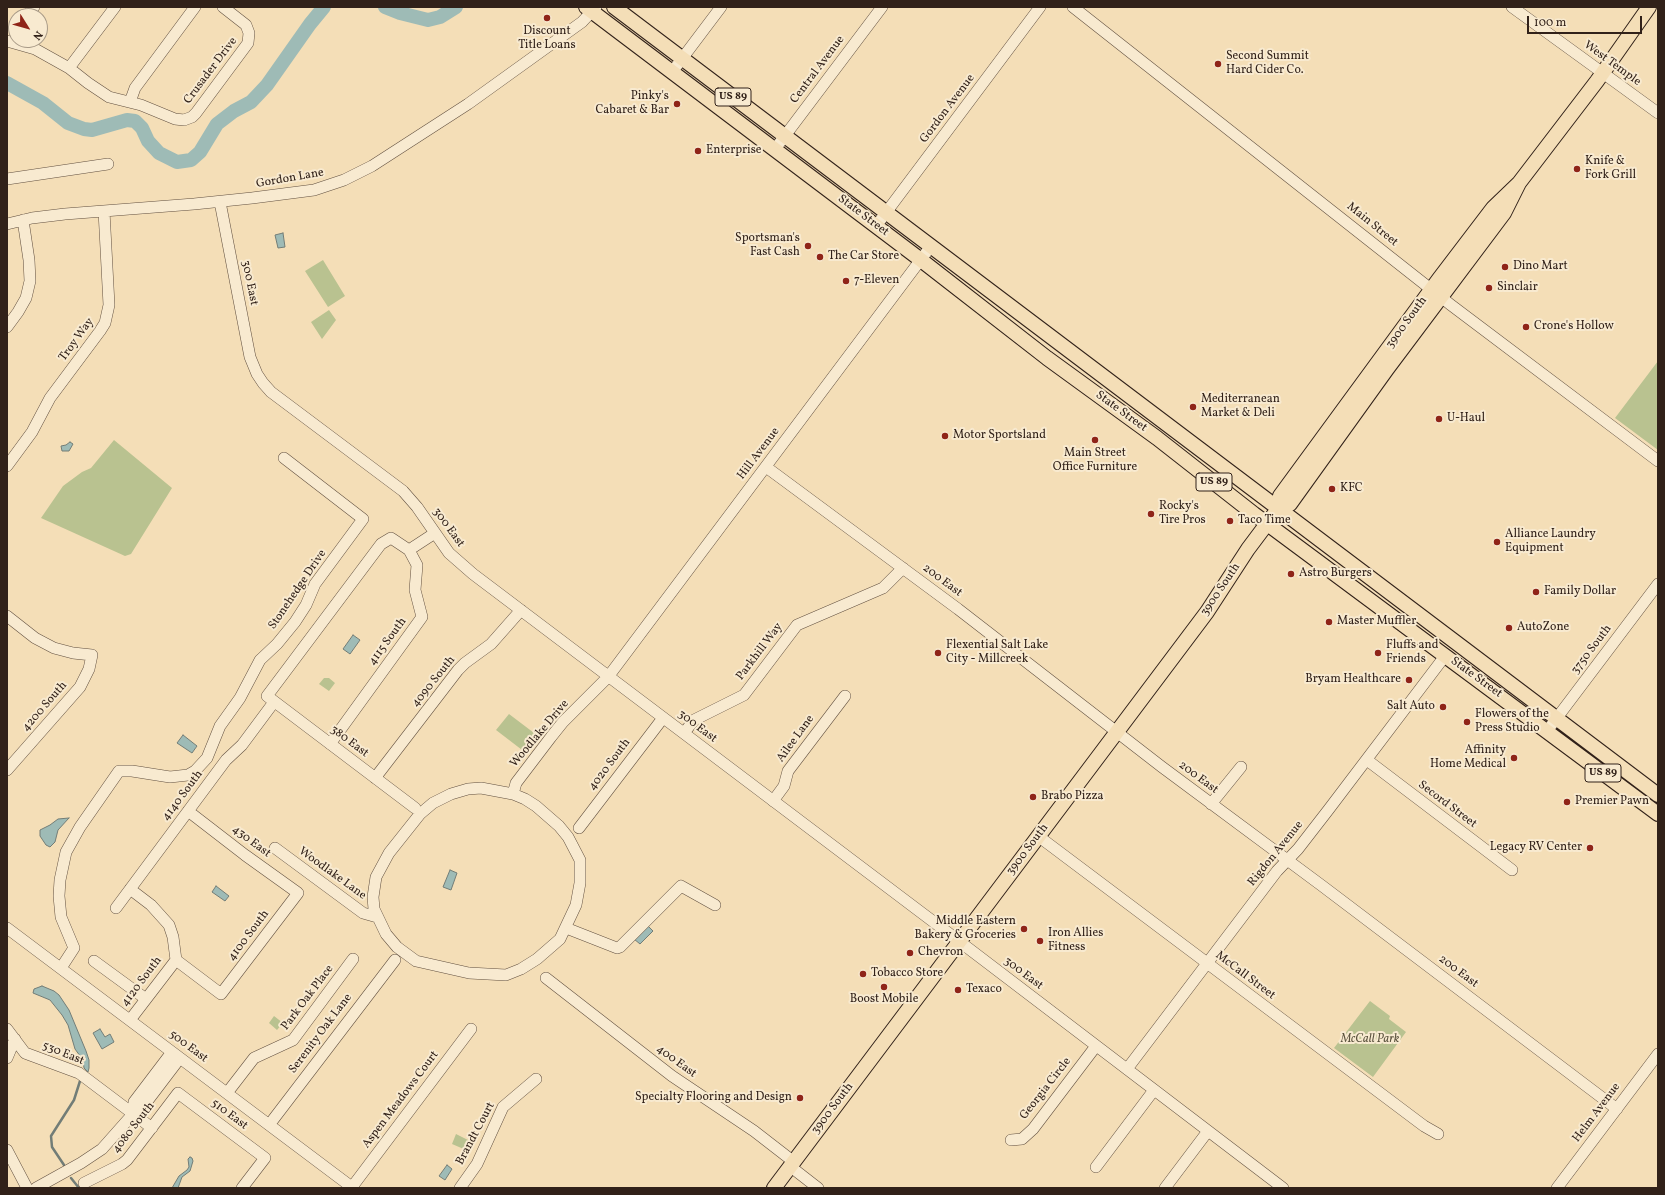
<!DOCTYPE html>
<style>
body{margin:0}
#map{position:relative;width:1665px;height:1195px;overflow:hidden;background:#f4deb7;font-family:Vollkorn,serif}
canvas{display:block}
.frame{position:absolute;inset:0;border:8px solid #312119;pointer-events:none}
.north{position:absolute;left:8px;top:8px;width:40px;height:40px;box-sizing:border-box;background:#f8ead0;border:1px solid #a89a87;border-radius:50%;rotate:127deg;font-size:11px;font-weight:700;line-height:16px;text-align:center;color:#312119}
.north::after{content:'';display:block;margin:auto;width:14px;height:18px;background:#8f2418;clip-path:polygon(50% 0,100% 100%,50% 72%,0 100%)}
.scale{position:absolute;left:1527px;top:16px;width:115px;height:18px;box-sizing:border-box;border:2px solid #312119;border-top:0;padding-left:5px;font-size:12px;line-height:14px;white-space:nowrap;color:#312119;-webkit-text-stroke:3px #f8ead0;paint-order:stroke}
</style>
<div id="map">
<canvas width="1665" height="1195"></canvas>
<div class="frame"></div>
<div class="north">N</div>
<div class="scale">100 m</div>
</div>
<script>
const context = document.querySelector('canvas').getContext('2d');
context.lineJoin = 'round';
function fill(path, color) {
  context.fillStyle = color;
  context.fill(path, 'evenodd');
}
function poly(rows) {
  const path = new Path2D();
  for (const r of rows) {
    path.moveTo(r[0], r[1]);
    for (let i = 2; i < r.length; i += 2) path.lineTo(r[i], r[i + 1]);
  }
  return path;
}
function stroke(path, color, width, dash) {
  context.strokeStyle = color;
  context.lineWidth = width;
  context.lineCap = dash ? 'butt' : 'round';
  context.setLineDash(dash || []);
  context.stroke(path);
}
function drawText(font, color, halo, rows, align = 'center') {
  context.font = font + ' Vollkorn,serif';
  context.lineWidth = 4;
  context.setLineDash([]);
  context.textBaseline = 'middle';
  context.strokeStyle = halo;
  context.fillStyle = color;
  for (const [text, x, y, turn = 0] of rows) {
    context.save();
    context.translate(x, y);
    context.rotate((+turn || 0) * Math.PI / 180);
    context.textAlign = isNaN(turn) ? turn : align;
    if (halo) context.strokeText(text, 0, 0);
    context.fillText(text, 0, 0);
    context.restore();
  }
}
fill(poly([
 [323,260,345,296,328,307,305,271],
 [329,310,336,320,322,339,311,322],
 [1658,361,1658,450,1615,418],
 [114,440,172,488,131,554,125,556,41,518,63,486,82,472,91,468],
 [324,678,329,678,335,683,329,691,319,684],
 [509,714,538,736,526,753,496,730],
 [1370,1001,1390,1016,1389,1019,1406,1032,1373,1077,1334,1048],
 [274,1016,283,1023,277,1030,269,1023],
 [456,1134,470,1141,466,1150,452,1144]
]), '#b9c290');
const water = poly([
 [283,233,285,247,278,248,275,235,283,233],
 [70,442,73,444,69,451,62,451,61,446,66,445,70,442],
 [353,635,360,640,350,654,343,649,353,635],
 [183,735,197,746,192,753,177,743,183,735],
 [69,818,58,830,55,842,50,847,46,845,40,836,40,830,50,825,58,819,69,818],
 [450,870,457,873,451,890,443,887,450,870],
 [216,886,229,896,225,901,212,892,216,886],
 [648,926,653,931,640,944,634,939,648,926],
 [42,986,54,991,59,995,69,1010,86,1051,89,1060,89,1068,88,1072,84,1068,83,1060,75,1049,68,1025,62,1015,50,1000,33,993,34,989,42,986],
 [100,1029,105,1037,110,1034,114,1042,102,1049,93,1033,100,1029],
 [190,1157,192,1158,193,1161,190,1171,182,1177,178,1188,172,1188,179,1176,187,1170,189,1167,188,1159,190,1157],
 [447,1165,452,1169,445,1180,439,1176,447,1165]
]);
fill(water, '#9ebbb6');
stroke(water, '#727d77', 1);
stroke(poly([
 [64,1165,52,1147,51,1136,74,1100,80,1081],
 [71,1178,79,1188]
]), '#727d77', 2.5);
stroke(poly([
 [385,7,400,13,428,20,440,17,456,7],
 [7,83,43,103,68,123,84,129,92,130,127,120,135,121,142,128,148,141,159,153,177,162,191,160,200,152,217,124,234,111,251,102,267,85,310,24,324,7]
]), '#9ebbb6', 14);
const minor = poly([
 [1073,7,1451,305,1658,461],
 [1512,7,1658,113],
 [27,16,34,7],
 [7,41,35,49,69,68,88,83,109,97,141,105,175,119,184,120,192,117,196,113,248,43,249,33,246,25,223,7],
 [69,68,115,7],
 [672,72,721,7],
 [130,102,135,88,195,7],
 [775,149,882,7],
 [7,179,108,164],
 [220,202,250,357,257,374,263,383,271,392,403,491,417,507,449,553,473,574,947,932,1283,1188],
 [7,224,32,218,65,214,194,204,252,198,314,190,344,180,372,166,468,104,582,22,596,7],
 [876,226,1040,7],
 [7,327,18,312,26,298,30,281,29,260,23,220],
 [7,466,32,432,50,398,100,331,105,323,109,305,104,211],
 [766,467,958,609,1162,767,1321,885,1617,1109],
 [409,550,391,538,381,544,267,696,415,808],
 [7,616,35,638,54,648,73,653,92,655,89,669,80,687,7,770],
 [1547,731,1658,584],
 [684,733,694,720,744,695,797,625,883,588,903,568],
 [330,744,422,617,415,590,417,565,409,550,435,533],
 [1367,760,1512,870],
 [375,778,458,670,465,663,491,644,521,610],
 [513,794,525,799,536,806,559,826,568,837,580,860,580,883,576,905,560,939,537,959,521,969,506,975,469,973,416,961,397,947,386,934,374,909,373,897,376,877,389,853,420,814,433,803,451,794,468,789,481,788,513,794,516,783,551,737,563,722,608,677,931,246],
 [773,801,784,786,788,771,845,696],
 [1211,804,1241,767],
 [579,828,663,718],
 [1038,836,1424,1126,1438,1134],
 [275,848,363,913,377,917],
 [130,889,151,905,169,925,173,937,176,960,221,994,298,893,245,855,188,811],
 [116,908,226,760,242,745,274,702],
 [7,928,353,1188],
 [566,928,617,948,620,947,681,886,715,905],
 [94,961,146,999],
 [61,968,74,948,61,917,59,896,60,880,66,852,80,827,119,771,132,771,170,777,188,775,195,771,207,758,220,726,240,698,260,660,277,644,295,622,306,605,315,584,363,519,284,458],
 [546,978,672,1076,754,1131,794,1162],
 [130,1020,176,960],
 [7,1029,25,1053,79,1073,152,1128],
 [7,1058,15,1039],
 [1127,1069,1277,871,1298,849,1329,809,1445,656],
 [227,1093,254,1058,293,1040,353,959],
 [133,1114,134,1102,172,1052],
 [269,1125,395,960],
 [1011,1140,1022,1139,1033,1129,1096,1046],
 [7,1150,27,1188],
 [791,1167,818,1188],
 [1096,1167,1154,1090],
 [84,1183,122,1164,127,1160,178,1093,265,1158,242,1188],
 [352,1187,471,1029],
 [36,1188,81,1163,102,1149,133,1114,142,1108,180,1058],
 [460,1188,477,1164,503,1107,536,1079],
 [1165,1188,1208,1131],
 [1557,1188,1658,1054]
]);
const major = poly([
 [586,7,921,260,1047,358,1157,438,1254,514,1658,814],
 [614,7,1658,795],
 [1278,509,1290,504,1387,369,1504,213,1519,183,1597,81,1649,7],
 [774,1188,1207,612,1248,549,1278,509,1280,496,1439,279,1493,208,1519,183]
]);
stroke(minor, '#625040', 12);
stroke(major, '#312119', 16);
stroke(minor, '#f8ead0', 11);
stroke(major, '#f4deb7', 14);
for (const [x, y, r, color] of [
 [547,18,4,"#8f2418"],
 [1218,64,4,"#8f2418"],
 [677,104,4,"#8f2418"],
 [698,151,4,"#8f2418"],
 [1577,169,4,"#8f2418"],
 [808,246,4,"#8f2418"],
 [820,257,4,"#8f2418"],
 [1505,267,4,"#8f2418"],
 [846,281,4,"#8f2418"],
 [1489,288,4,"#8f2418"],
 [1526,327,4,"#8f2418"],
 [1193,407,4,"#8f2418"],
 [1439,419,4,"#8f2418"],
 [945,436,4,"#8f2418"],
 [1095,440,4,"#8f2418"],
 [1332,489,4,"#8f2418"],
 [1151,514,4,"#8f2418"],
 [1230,521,4,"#8f2418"],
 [1497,542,4,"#8f2418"],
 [1291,574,4,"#8f2418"],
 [1536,592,4,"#8f2418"],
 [1329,622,4,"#8f2418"],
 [1509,628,4,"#8f2418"],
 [938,653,4,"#8f2418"],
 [1378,653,4,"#8f2418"],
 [1409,680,4,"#8f2418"],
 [1443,707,4,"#8f2418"],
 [1467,722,4,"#8f2418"],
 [1514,758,4,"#8f2418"],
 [1033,797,4,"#8f2418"],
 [1567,802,4,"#8f2418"],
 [1590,848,4,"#8f2418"],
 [1024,929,4,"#8f2418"],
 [1040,941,4,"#8f2418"],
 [910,953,4,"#8f2418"],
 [863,974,4,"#8f2418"],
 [884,987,4,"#8f2418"],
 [958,990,4,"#8f2418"],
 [800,1098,4,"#8f2418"]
]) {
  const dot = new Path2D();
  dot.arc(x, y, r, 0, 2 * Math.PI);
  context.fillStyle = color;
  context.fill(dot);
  stroke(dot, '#f8ead0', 1.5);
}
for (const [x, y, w] of [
 [733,97,36],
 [1214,482,36],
 [1603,773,36]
]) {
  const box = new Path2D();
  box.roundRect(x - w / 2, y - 9, w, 18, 3);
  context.fillStyle = '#f8ead0';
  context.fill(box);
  stroke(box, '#312119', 1);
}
drawText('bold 11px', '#312119', null, [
 ["US 89",733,97],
 ["US 89",1214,482],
 ["US 89",1603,773]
]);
drawText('12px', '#312119', '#f8ead0', [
 ["Discount",547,32,"center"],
 ["Title Loans",547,46,"center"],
 ["Second Summit",1226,57],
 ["Hard Cider Co.",1226,71],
 ["Pinky's",669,97,"right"],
 ["Cabaret & Bar",669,111,"right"],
 ["Enterprise",706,151],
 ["Knife &",1585,162],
 ["Fork Grill",1585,176],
 ["Sportsman's",800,239,"right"],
 ["Fast Cash",800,253,"right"],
 ["The Car Store",828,257],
 ["Dino Mart",1513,267],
 ["7-Eleven",854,281],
 ["Sinclair",1497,288],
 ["Crone's Hollow",1534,327],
 ["Mediterranean",1201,400],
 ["Market & Deli",1201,414],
 ["U-Haul",1447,419],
 ["Motor Sportsland",953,436],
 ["Main Street",1095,454,"center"],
 ["Office Furniture",1095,468,"center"],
 ["KFC",1340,489],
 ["Rocky's",1159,507],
 ["Tire Pros",1159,521],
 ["Taco Time",1238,521],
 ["Alliance Laundry",1505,535],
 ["Equipment",1505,549],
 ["Astro Burgers",1299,574],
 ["Family Dollar",1544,592],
 ["Master Muffler",1337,622],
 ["AutoZone",1517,628],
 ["Flexential Salt Lake",946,646],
 ["City - Millcreek",946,660],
 ["Fluffs and",1386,646],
 ["Friends",1386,660],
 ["Bryam Healthcare",1401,680,"right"],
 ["Salt Auto",1435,707,"right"],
 ["Flowers of the",1475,715],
 ["Press Studio",1475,729],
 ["Affinity",1506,751,"right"],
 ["Home Medical",1506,765,"right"],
 ["Brabo Pizza",1041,797],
 ["Premier Pawn",1575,802],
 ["Legacy RV Center",1582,848,"right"],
 ["Middle Eastern",1016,922,"right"],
 ["Bakery & Groceries",1016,936,"right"],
 ["Iron Allies",1048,934],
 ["Fitness",1048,948],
 ["Chevron",918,953],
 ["Tobacco Store",871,974],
 ["Texaco",966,990],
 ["Boost Mobile",884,1000,"center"],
 ["Specialty Flooring and Design",792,1098,"right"]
], 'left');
drawText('12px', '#312119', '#f8ead0', [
 ["West Temple",1612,64,36],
 ["Central Avenue",818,70,-53],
 ["Crusader Drive",211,71,-53],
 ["Gordon Avenue",948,109,-53],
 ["Gordon Lane",290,179,-10],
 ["State Street",863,216,37],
 ["Main Street",1372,225,39],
 ["300 East",249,283,79],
 ["3900 South",1407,323,-54],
 ["Troy Way",77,340,-54],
 ["State Street",1121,412,36],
 ["Hill Avenue",759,454,-53],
 ["300 East",448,528,54],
 ["200 East",942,581,37],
 ["Stonehedge Drive",298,590,-56],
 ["3900 South",1221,590,-56],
 ["4115 South",388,642,-54],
 ["3750 South",1592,650,-53],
 ["Parkhill Way",760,652,-53],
 ["State Street",1476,678,36],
 ["4090 South",434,682,-51],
 ["4200 South",45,707,-49],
 ["300 East",697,727,37],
 ["Woodlake Drive",540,734,-50],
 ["Ailee Lane",796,739,-54],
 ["380 East",349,742,37],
 ["4020 South",610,765,-53],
 ["200 East",1198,778,37],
 ["4140 South",183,796,-53],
 ["Secord Street",1447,805,37],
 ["430 East",251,842,37],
 ["3900 South",1028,850,-53],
 ["Rigdon Avenue",1276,854,-51],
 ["Woodlake Lane",332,874,36],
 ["4100 South",249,936,-53],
 ["200 East",1458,972,37],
 ["300 East",1023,974,37],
 ["McCall Street",1245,976,37],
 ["4120 South",142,982,-53],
 ["Park Oak Place",308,998,-53],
 ["Serenity Oak Lane",321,1034,-53],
 ["500 East",188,1047,37],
 ["530 East",63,1054,22],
 ["400 East",676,1062,36],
 ["Georgia Circle",1046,1089,-52],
 ["Aspen Meadows Court",401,1100,-53],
 ["3900 South",833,1109,-53],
 ["Helm Avenue",1597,1113,-53],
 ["510 East",229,1115,37],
 ["4080 South",134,1128,-52],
 ["Brandt Court",476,1134,-62]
]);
drawText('italic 12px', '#5a513d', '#f8ead0', [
 ["McCall Park",1370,1040]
]);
</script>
